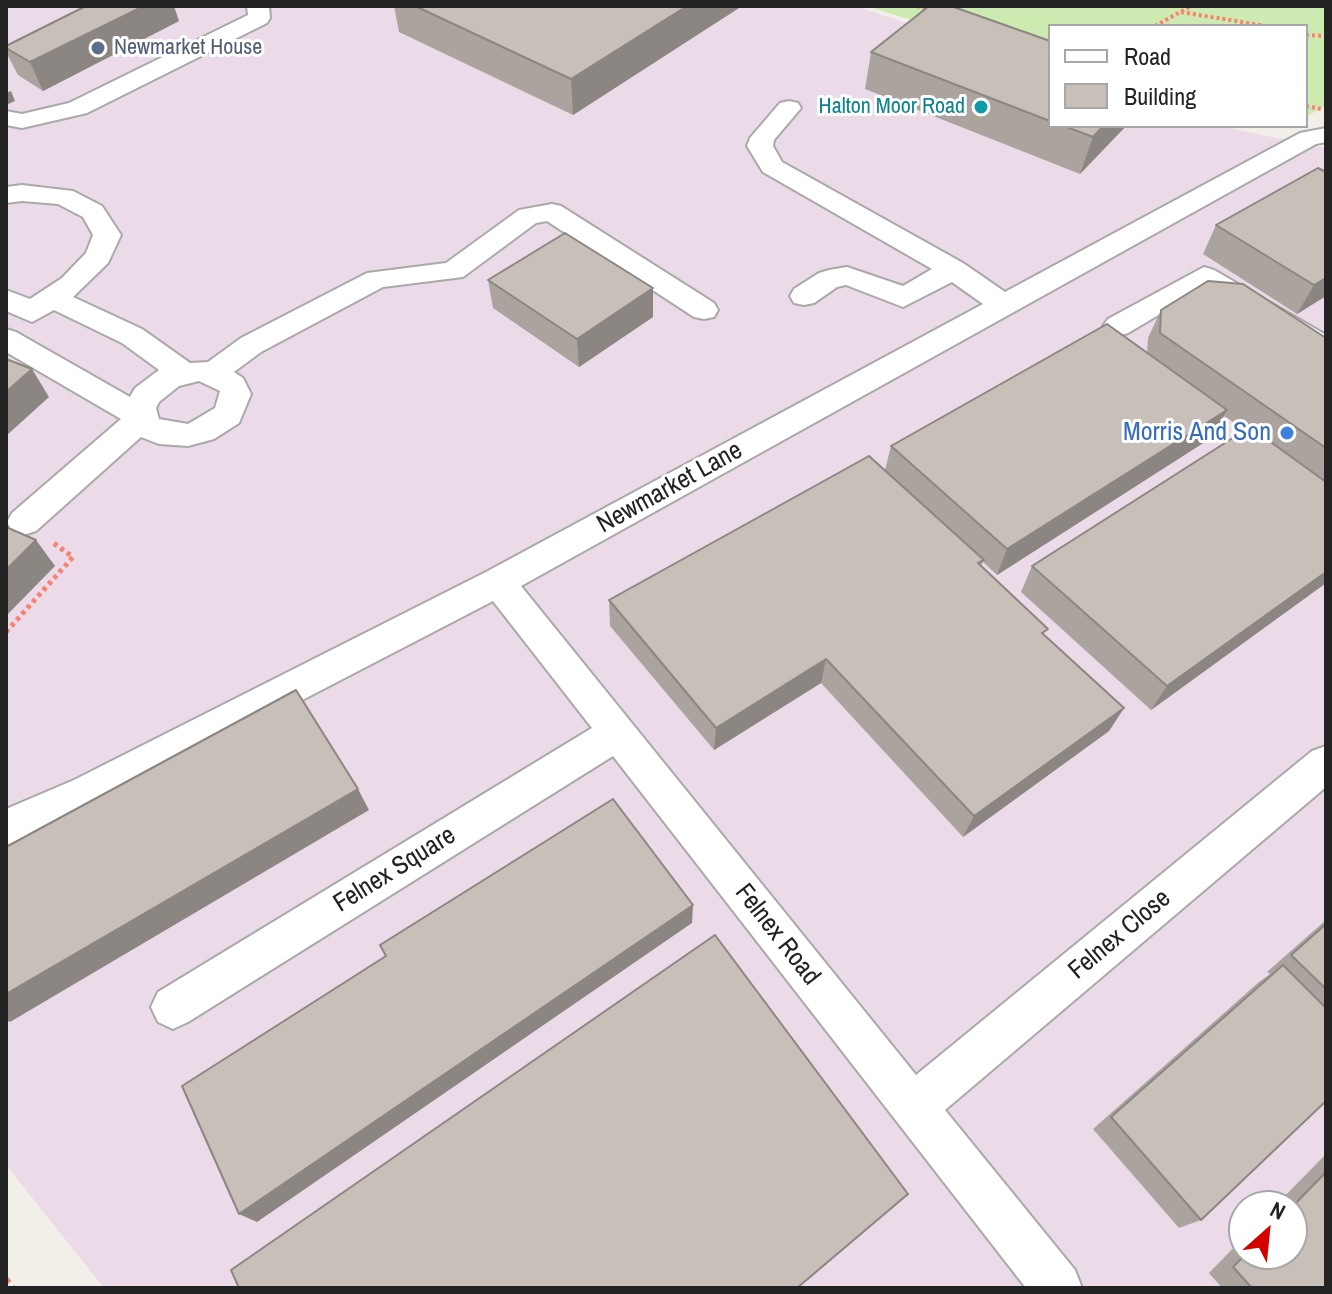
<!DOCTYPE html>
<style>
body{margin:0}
#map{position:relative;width:1332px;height:1294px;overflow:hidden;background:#f2efe9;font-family:"Archivo Narrow",sans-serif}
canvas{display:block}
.frame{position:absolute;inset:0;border:8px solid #222;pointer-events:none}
.legend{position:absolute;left:1048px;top:24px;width:260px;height:104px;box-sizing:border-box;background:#fff;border:2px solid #a7a7a7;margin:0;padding:10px 14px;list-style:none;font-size:24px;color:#222}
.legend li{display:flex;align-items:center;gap:16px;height:40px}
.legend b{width:40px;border:2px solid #a7a7a7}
.north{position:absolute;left:1228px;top:1190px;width:80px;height:80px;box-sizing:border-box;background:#fff;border:2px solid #a7a7a7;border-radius:50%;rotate:27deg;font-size:22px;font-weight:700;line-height:32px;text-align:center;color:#222}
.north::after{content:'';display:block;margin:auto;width:28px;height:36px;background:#d40000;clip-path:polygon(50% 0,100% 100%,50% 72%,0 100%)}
</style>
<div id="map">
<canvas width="1332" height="1294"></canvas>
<div class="frame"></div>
<ul class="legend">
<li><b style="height:10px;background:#fff"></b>Road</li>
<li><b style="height:22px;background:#c7bfb8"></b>Building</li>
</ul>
<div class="north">N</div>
</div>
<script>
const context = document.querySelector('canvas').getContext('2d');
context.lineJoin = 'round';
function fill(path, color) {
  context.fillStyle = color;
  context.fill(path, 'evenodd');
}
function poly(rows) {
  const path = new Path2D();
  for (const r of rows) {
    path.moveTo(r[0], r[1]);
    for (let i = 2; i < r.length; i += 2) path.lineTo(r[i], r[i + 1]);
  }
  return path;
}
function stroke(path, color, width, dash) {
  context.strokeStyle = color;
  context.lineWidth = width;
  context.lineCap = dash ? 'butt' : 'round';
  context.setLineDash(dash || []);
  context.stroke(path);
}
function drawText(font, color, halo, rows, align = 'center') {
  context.font = font + ' "Archivo Narrow",sans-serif';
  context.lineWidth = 6;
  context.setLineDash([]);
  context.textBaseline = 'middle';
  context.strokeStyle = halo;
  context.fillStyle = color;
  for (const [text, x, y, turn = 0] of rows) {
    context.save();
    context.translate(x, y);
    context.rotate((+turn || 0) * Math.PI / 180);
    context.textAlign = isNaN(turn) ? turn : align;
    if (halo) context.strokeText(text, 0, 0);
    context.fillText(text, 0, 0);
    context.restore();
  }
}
fill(poly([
 [6,6,855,6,941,34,1050,126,1219,126,1326,148,1326,1288,104,1288,6,1165],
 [1244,1206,1292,1206,1292,1254,1244,1254]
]), '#ebdbe8');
fill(poly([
 [866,6,1326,6,1326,105,1306,117,1306,26,1050,26,1050,63]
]), '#cdebb0');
const minor = poly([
 [247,6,269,6,270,18,267,23,87,113,22,128,6,125,6,111,22,114,69,103,248,15,247,6],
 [789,101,798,103,801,108,774,140,773,146,782,162,963,263,1005,292,1300,133,1326,128,1326,142,1316,144,521,586,916,1075,1312,751,1326,746,1326,787,945,1110,1075,1270,1082,1288,1026,1288,613,756,188,1022,173,1029,158,1022,151,1007,158,992,592,728,493,601,102,804,6,846,6,809,74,780,486,572,983,304,952,282,903,307,846,285,837,287,814,303,804,305,794,303,790,296,794,289,819,273,829,270,847,267,903,286,932,269,763,172,747,146,750,138,780,103,789,101],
 [22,185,73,191,102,206,121,235,108,263,73,297,142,329,190,363,208,362,241,338,367,273,446,263,519,210,552,204,561,206,714,303,718,310,714,317,704,319,694,317,547,221,536,223,463,277,383,287,261,352,234,372,243,378,251,394,239,423,214,439,188,446,159,444,141,437,36,531,24,535,12,531,7,522,12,513,121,419,6,352,6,329,16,332,130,397,135,388,159,370,122,343,54,310,32,322,6,311,6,290,30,299,62,278,86,253,93,235,83,217,58,204,22,201,6,203,6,187,22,185],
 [199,381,220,391,215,408,188,424,159,419,156,408,159,402,179,386,199,381],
 [1204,267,1214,270,1326,335,1326,358,1316,355,1204,288,1128,333,1118,336,1108,333,1103,326,1108,319,1204,267]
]);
stroke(minor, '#a9a9a9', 4);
stroke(poly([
 [917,6,931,11],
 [1181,12,1266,26],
 [1155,26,1191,6],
 [1306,35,1326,36],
 [1306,106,1321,109]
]), '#fa8072', 4, [3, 3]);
stroke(poly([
 [6,632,73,557,52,542]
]), '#fa8072', 5, [4, 4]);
stroke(poly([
 [6,1279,13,1288]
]), '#fa8072', 6, [5, 5]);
fill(minor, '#fff');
fill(poly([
 [394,6,742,6,573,115,399,32],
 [179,21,43,91,18,75,6,52,6,46],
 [1050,41,1050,126,1126,126,1080,174,865,89,871,52],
 [1326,172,1326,296,1297,314,1203,254,1216,225],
 [488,280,653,317,579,367,493,308],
 [1161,310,1326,338,1326,583,1151,710,1021,592,1032,566,1245,430,1224,416,1211,438,997,575,983,562,981,566,1045,635,1124,708,1109,731,963,837,821,683,714,750,610,626,609,600,885,470,891,446,1147,354,1148,338],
 [1326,920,1326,1101,1201,1220,1179,1228,1093,1129,1259,982,1270,974,1267,972],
 [1326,1154,1326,1288,1222,1288,1209,1273,1244,1237,1244,1254,1292,1254,1292,1206,1275,1206]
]), '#aba49e');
fill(poly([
 [144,6,174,6,179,21,43,91,30,62],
 [687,6,742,6,573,115,571,79],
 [11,91,15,101,6,105,6,93],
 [1103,126,1126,126,1080,174,1093,137],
 [1326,278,1326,296,1297,314,1314,285],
 [653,288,653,317,579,367,577,339],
 [32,369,49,397,6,436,6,392],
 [1227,410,1211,438,997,575,1007,549],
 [36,540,55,566,6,616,6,570],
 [1326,572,1326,583,1151,710,1167,686],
 [826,659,821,683,714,750,716,728],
 [1124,708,1109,731,963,837,974,816],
 [358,789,369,810,10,1022,6,1020,6,994],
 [693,905,692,923,257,1222,239,1214]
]), '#8b8681');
const building = poly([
 [86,6,144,6,30,62,6,48,6,46,86,6],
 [415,6,687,6,571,79,415,6],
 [929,6,951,6,1050,41,1050,121,871,52,929,6],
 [1064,126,1103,126,1093,137,1064,126],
 [1318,168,1326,172,1326,278,1314,285,1216,225,1318,168],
 [565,233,653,288,577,339,488,280,565,233],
 [1208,281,1243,284,1326,338,1326,448,1160,333,1161,310,1208,281],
 [1107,324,1227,410,1007,549,891,446,1107,324],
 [6,359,32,369,6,392,6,359],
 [1250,427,1326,482,1326,572,1167,686,1032,566,1250,427],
 [869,456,984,560,978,563,1048,629,1042,633,1124,708,974,816,826,659,716,728,609,600,869,456],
 [6,527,36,540,6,570,6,527],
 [296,690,358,789,6,994,6,847,296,690],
 [613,799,693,905,239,1214,182,1086,386,956,380,945,613,799],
 [1326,924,1326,989,1291,955,1326,924],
 [715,935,908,1194,797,1288,239,1288,231,1270,715,935],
 [1283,965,1326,1008,1326,1101,1201,1220,1111,1117,1283,965],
 [1326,1172,1326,1288,1252,1288,1233,1267,1246,1254,1292,1254,1292,1207,1326,1172]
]);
fill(building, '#c7bfb8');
stroke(building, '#8b8681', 2);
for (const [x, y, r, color] of [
 [98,48,8,"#5c6f8a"],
 [981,107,8,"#0f9aa8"],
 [1287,433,8,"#3f7fe0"]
]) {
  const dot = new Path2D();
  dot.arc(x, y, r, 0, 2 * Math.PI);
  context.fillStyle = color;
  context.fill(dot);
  stroke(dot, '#fff', 3);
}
drawText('22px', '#4e5e75', '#fff', [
 ["Newmarket House",114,48]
], 'left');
drawText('22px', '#0d838f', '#fff', [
 ["Halton Moor Road",965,107]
], 'right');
drawText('26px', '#366cbe', '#fff', [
 ["Morris And Son",1271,433]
], 'right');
drawText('26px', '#222', '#fff', [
 ["Newmarket Lane",670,488,-29],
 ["Felnex Square",395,870,-32],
 ["Felnex Road",777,935,52],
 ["Felnex Close",1120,935,-40]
]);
</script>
